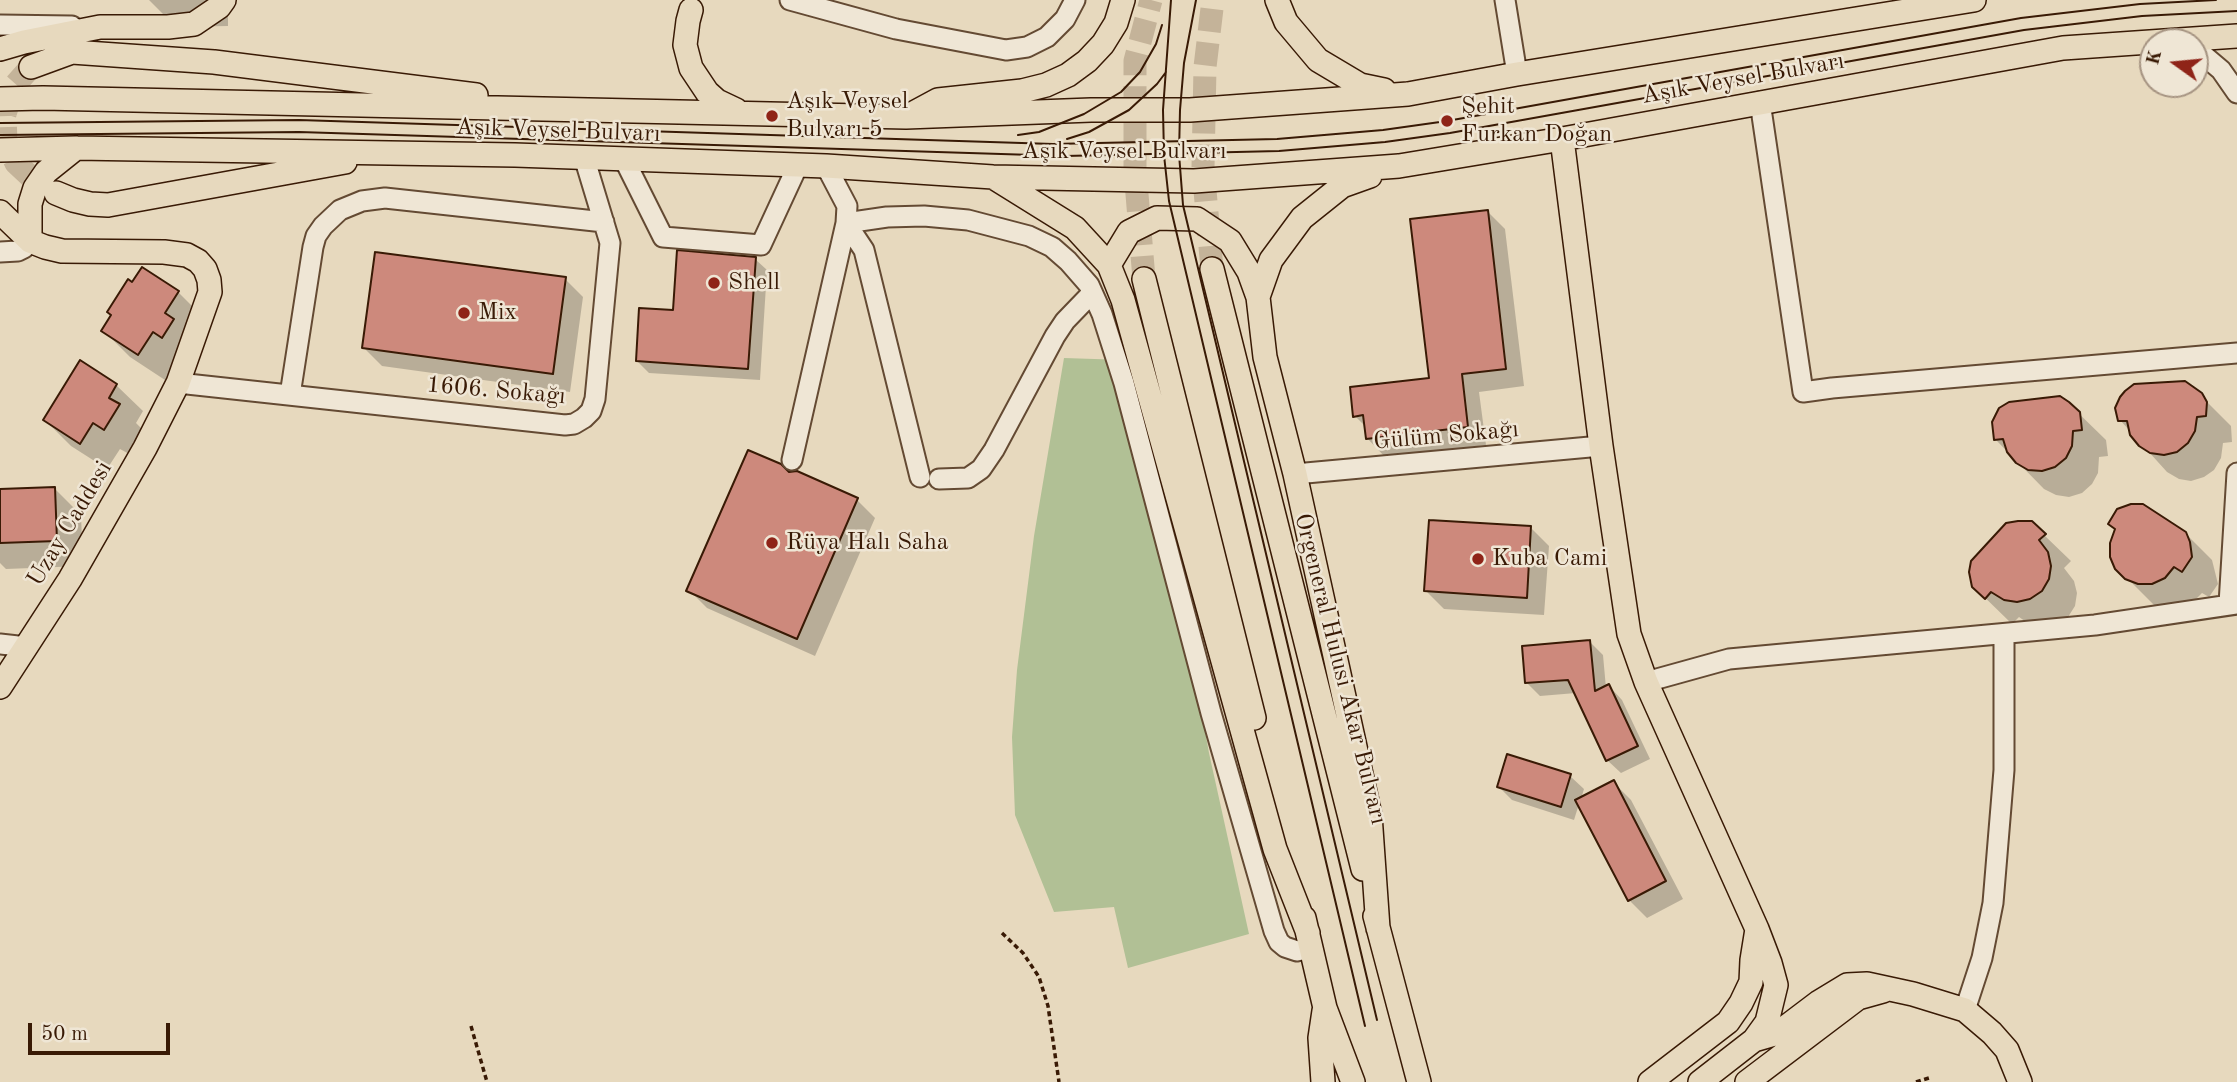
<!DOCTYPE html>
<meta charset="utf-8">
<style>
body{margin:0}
#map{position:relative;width:2237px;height:1082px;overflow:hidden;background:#e7d9be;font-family:"Old Standard TT",serif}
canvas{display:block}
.north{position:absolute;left:2139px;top:28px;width:70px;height:70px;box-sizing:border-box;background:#efe6d5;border:2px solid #a69482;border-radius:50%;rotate:285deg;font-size:19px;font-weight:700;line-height:28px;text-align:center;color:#391a05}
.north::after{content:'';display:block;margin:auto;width:24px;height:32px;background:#8f2418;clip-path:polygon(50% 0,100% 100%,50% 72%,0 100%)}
.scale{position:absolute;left:28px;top:1023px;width:142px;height:32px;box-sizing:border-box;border:4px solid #391a05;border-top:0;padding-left:9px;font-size:21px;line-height:24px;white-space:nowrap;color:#391a05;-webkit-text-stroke:5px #efe6d5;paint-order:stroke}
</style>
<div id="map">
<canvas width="2237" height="1082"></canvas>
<div class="north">K</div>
<div class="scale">50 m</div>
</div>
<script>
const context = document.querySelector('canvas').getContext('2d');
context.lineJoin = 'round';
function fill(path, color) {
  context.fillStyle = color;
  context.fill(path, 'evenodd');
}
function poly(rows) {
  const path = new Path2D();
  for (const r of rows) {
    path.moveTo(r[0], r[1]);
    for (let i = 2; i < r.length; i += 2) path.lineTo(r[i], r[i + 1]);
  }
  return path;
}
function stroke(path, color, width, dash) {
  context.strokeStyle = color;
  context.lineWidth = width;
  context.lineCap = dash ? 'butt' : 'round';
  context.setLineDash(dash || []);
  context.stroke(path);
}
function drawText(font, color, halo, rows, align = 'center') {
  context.font = font + ' "Old Standard TT",serif';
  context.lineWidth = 5;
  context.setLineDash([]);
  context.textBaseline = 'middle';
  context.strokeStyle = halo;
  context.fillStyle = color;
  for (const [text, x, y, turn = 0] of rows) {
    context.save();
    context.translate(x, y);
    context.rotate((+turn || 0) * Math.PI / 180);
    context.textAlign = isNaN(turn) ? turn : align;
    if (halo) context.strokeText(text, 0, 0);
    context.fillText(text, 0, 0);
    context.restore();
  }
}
fill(poly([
 [1064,358,1125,360,1162,480,1176,571,1209,753,1249,934,1128,968,1114,907,1054,912,1015,815,1012,737,1017,670,1034,536]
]), '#b1c095');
fill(poly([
 [149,0,228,0,228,26,176,27],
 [1487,211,1505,229,1524,386,1479,392,1486,445,1385,457,1367,438,1366,427,1355,416,1431,380],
 [755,259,767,270,760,380,649,373,637,361,675,312],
 [143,269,178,292,205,319,165,380,130,357,103,330],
 [565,279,583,297,570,392,382,366,364,348],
 [116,385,143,411,136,423,145,432,131,455,120,449,107,469,71,446,45,420],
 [2194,389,2231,426,2232,442,2223,443,2221,458,2214,470,2204,477,2191,481,2179,479,2167,472,2120,420],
 [2068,403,2106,440,2108,456,2099,457,2098,473,2092,484,2082,493,2069,497,2056,495,2044,489,1995,439],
 [788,474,857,500,875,518,815,656,707,608,689,590],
 [55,489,81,515,83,566,6,569,0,563,0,491],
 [2110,524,2185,533,2212,560,2218,584,2209,597,2202,593,2191,604,2166,610,2154,605,2117,568,2117,531],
 [1530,527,1549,546,1544,615,1444,609,1426,591],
 [2044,535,2071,561,2064,568,2074,581,2077,593,2075,606,2068,617,2057,625,2032,626,2019,617,2012,624,1973,586],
 [1590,642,1603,655,1606,688,1609,686,1622,700,1650,759,1621,773,1607,760,1576,693,1540,696,1527,683],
 [1570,776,1584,789,1581,799,1613,782,1631,800,1683,899,1647,918,1629,900,1579,804,1574,820,1512,800,1499,787]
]), '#0003');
const building = poly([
 [1488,210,1506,369,1462,374,1468,427,1366,439,1363,415,1353,417,1350,387,1429,378,1410,219,1488,210],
 [677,250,756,257,748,369,636,361,639,308,673,310,677,250],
 [375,252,566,277,553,374,362,348,375,252],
 [142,267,179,291,165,313,174,319,162,338,153,332,138,355,101,331,111,315,107,312,128,279,132,282,142,267],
 [80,360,117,384,109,398,120,404,104,430,93,423,80,444,43,420,80,360],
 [2185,381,2202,393,2207,402,2206,416,2197,417,2195,431,2188,443,2177,452,2164,455,2150,453,2139,446,2130,435,2127,421,2118,421,2115,408,2120,397,2125,391,2134,384,2185,381],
 [2060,396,2069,402,2080,412,2082,430,2073,431,2072,446,2066,458,2055,467,2042,471,2028,470,2016,463,2007,452,2003,439,1994,440,1992,422,1999,408,2009,402,2060,396],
 [748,450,781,464,789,472,797,471,858,498,797,639,686,591,748,450],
 [55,487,57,541,0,543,0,489,55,487],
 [2131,504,2143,504,2186,532,2190,542,2192,557,2182,572,2174,567,2165,578,2152,584,2138,584,2125,579,2115,569,2110,557,2110,543,2115,529,2108,524,2117,509,2131,504],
 [1429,520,1531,526,1527,598,1424,591,1429,520],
 [2018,521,2032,521,2046,534,2039,540,2048,552,2051,566,2049,579,2042,591,2030,599,2017,602,2004,600,1991,592,1985,599,1972,587,1969,572,1971,561,2006,523,2018,521],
 [1590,640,1595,691,1609,684,1638,746,1606,761,1568,680,1525,683,1522,646,1590,640],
 [1507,754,1571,774,1561,807,1497,787,1507,754],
 [1614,780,1666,881,1628,901,1575,800,1614,780]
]);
fill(building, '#cd897c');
stroke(building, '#391a05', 2);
stroke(poly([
 [31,67,14,86,5,114,6,143,16,163,32,178,54,192],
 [1212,269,1203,168,1205,67,1213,0],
 [1144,279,1135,170,1135,61,1151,0]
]), '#c4b399', 23, [23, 11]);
const minor = poly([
 [790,0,896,29,1006,50,1027,47,1047,37,1065,19,1075,0],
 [1505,0,1517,74],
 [0,25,72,26],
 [2195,48,2221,70,2237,93],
 [1760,102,1803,392,1832,388,2237,353],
 [624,159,663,237,761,245,798,165],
 [826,166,847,206,846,223,864,250,920,477],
 [0,252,18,251,24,248,30,241],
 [178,383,565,425,574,424,584,418,591,411,595,399,610,243,584,157],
 [290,395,313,247,316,236,323,226,340,210,362,201,385,198,604,222],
 [792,460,846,223,887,217,924,216,968,220,1029,236,1052,247,1068,261,1089,285,1102,314,1124,383,1211,713,1274,931,1279,942,1285,947,1297,951,1311,948],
 [1295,474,1601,446],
 [939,479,968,478,981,469,994,450,1055,336,1065,321,1092,293],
 [2229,604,2237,473],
 [0,644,27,647],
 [1646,682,1729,659,2095,625,2237,604],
 [1965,1010,1982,958,1993,903,2004,770,2004,634]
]);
const major = poly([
 [1277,0,1286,22,1318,60,1360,85,1384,90],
 [691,10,688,21,685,45,691,68,707,92,717,101,736,110],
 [0,49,24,42,100,27,168,27,194,24,219,7,224,0],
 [31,67,72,52,214,62,476,95],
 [0,99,43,98,906,117,1091,110,1190,110,1408,94,1517,74,1974,0],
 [912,114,938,100,1022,91,1046,85,1068,75,1087,61,1103,44,1116,23,1123,0],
 [1562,139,1601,446,1629,634,1646,682,1757,929,1770,963,1776,985,1767,1022,1754,1040,1700,1082],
 [0,150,76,148,515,155,826,166,993,177,1194,181,1399,166,1562,139,2063,48,2237,36],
 [1370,176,1342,186,1302,218,1271,260,1258,297,1265,357,1295,474,1370,815,1378,928],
 [993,177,1075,228,1109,265,1123,300,1275,849,1308,933],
 [56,193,73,200,90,204,108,205,345,162],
 [0,212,30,241,45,247,62,251,164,252,187,255,198,261,205,269,209,280,210,292,178,383,145,448,70,579,0,687],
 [30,241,30,204,35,188,46,172,76,148],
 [1109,265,1129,232,1157,218,1197,219,1230,241,1249,272,1258,297],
 [1212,269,1363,869],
 [1144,279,1254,718],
 [1375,916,1419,1082],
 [1304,918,1325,1008,1353,1082],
 [1754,1040,1778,1033,1819,1002,1847,985,1867,984,1913,994,1965,1010,1992,1033,2007,1050,2020,1082],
 [1323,1082,1320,1038,1324,1011],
 [1650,1082,1728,1022,1741,1003,1751,982,1752,960,1757,929],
 [1747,1082,1858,998,1883,991]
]);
stroke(minor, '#644a33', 23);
stroke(major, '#391a05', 26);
stroke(poly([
 [1002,933,1023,953,1039,977,1048,1006,1059,1082],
 [471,1026,487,1082],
 [1916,1082,1932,1077]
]), '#391a05', 3.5, [5, 3.5]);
stroke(minor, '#efe6d5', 19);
stroke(major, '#e7d9be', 23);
stroke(poly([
 [1171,0,1163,110,1164,155,1169,201,1365,1026],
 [1196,0,1184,63,1180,110,1179,154,1183,205,1377,1020],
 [0,123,299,120,1053,144,1277,139,1383,130,1447,121,2021,18,2140,4,2216,0],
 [0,135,299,132,1065,156,1279,151,1385,142,1450,133,2024,30,2142,16,2237,11],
 [1018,135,1039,132,1084,114,1121,92,1140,72,1156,44,1162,25],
 [1067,139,1089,132,1129,110,1157,84,1166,72]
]), '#391a05', 2);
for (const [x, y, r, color] of [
 [772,116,7,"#8f2418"],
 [1447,121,7,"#8f2418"],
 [714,283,7,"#8f2418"],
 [464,313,7,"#8f2418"],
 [772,543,7,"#8f2418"],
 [1478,559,7,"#8f2418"]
]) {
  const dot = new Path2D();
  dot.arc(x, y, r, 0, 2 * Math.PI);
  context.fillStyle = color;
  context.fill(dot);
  stroke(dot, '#efe6d5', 2.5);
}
drawText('24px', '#391a05', '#efe6d5', [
 ["Aşık Veysel Bulvarı",1743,79,-10],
 ["Aşık Veysel Bulvarı",558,131,2],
 ["Aşık Veysel Bulvarı",1124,152],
 ["1606. Sokağı",496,391,5],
 ["Gülüm Sokağı",1446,436,-5],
 ["Uzay Caddesi",70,524,-59],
 ["Orgeneral Hulusi Akar Bulvarı",1340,669,76]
]);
drawText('24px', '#391a05', '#efe6d5', [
 ["Aşık Veysel",786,102],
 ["Bulvarı 5",786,130],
 ["Şehit",1461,107],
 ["Furkan Doğan",1461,135],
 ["Shell",728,283],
 ["Mix",478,313],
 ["Rüya Halı Saha",786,543],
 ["Kuba Cami",1492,559]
], 'left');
</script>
